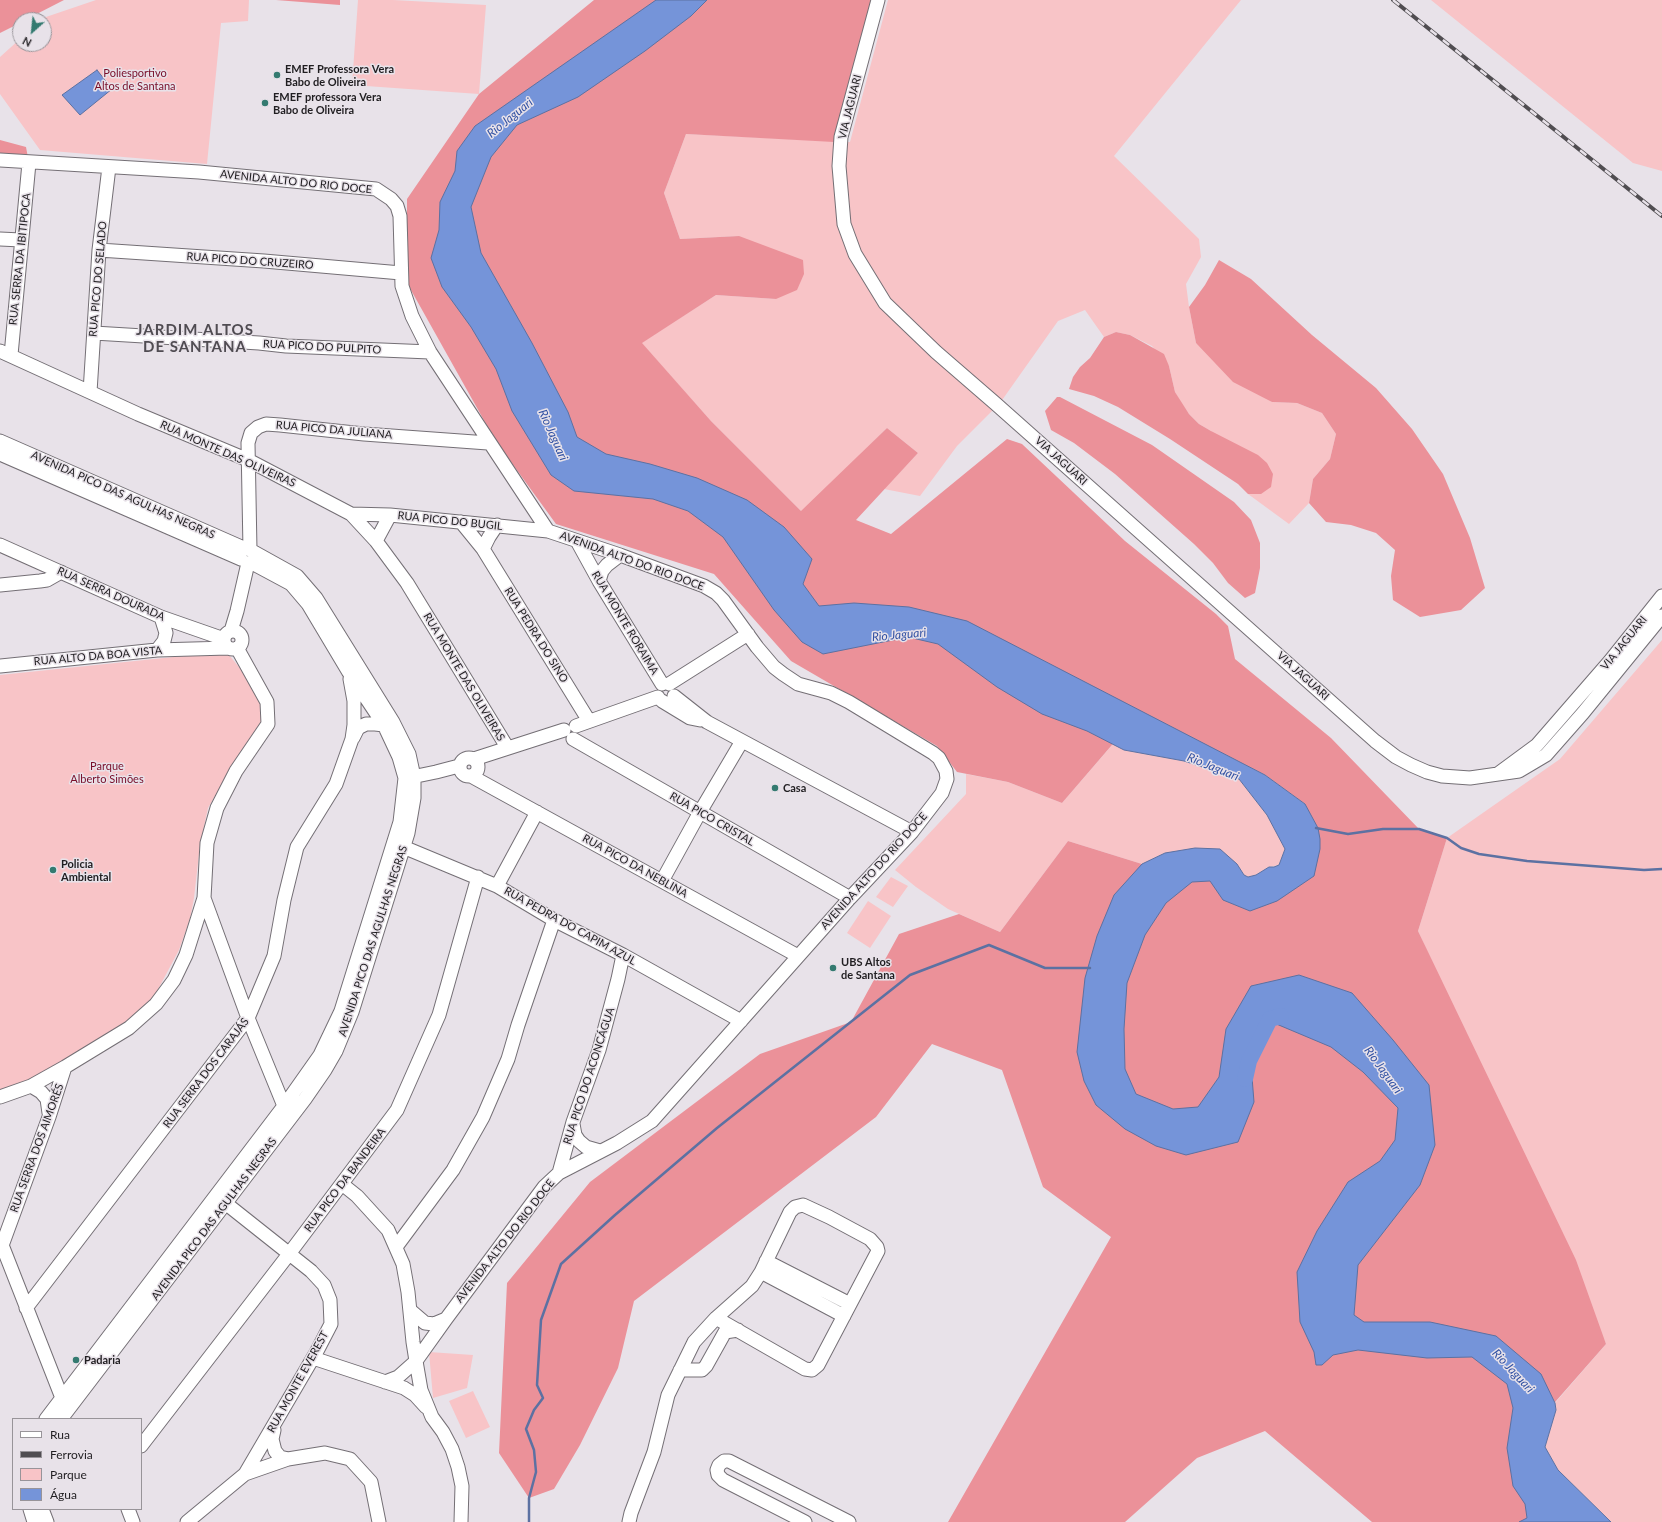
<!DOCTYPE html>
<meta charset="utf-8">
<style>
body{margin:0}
#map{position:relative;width:1662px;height:1522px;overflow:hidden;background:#e8e2e9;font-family:Lato,sans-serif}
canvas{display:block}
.legend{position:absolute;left:12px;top:1418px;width:130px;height:92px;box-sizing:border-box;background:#e8e2e9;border:1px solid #989499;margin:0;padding:5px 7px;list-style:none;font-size:12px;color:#201e21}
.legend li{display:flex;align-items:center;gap:8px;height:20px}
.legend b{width:20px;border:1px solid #989499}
.north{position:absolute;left:12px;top:12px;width:40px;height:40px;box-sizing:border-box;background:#e8e2e9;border:1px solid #989499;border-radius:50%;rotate:207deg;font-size:11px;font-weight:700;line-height:16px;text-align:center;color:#201e21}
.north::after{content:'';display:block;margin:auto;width:14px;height:18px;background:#347a70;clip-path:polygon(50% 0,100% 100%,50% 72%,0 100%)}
</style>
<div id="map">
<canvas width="1662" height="1522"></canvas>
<ul class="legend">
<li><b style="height:5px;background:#fff"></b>Rua</li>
<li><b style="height:5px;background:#504d51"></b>Ferrovia</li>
<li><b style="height:11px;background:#f8c4c7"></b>Parque</li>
<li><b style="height:11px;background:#7594d9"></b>Água</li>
</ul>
<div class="north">N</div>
</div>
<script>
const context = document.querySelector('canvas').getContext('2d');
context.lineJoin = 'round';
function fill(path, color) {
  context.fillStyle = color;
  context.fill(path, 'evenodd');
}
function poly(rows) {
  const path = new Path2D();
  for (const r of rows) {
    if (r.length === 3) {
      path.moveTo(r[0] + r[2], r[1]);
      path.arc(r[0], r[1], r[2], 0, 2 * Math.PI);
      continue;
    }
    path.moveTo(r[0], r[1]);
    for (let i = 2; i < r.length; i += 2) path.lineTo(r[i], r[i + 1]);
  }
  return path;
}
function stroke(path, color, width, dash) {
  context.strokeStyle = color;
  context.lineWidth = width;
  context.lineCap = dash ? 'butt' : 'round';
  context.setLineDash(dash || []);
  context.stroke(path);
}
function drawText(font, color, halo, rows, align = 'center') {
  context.font = font + ' Lato,sans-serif';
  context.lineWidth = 3;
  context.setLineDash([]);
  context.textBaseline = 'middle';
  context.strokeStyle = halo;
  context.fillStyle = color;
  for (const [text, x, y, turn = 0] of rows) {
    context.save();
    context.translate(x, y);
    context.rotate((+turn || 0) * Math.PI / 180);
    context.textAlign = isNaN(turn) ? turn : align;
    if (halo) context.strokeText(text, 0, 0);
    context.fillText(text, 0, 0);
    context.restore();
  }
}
fill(poly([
 [96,0,249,0,248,21,221,23,207,164,40,150,0,94,0,57,20,39,20,44,44,44,44,20,42,20,43,18],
 [358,0,393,0,486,5,479,94,352,85],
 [888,0,1241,0,1114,156,1199,239,1201,257,1186,284,1189,307,1196,343,1272,402,1297,403,1322,413,1336,434,1330,459,1313,479,1309,503,1289,524,1248,494,1261,494,1211,431,1199,424,1189,414,1181,403,1175,392,1169,366,1152,346,1130,335,1116,332,1104,337,1085,310,1058,321,1000,403,957,446,920,496,884,489,918,453,887,428,802,512,711,421,641,343,716,295,776,299,739,236,680,239,664,193,686,134,850,142],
 [1431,0,1662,0,1662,171,1633,163],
 [1662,640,1662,1522,1611,1522,1558,1470,1545,1447,1556,1410,1555,1403,1606,1344,1418,931,1447,838,1560,759],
 [212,653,223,653,229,655,244,673,261,701,264,715,261,725,223,782,208,808,200,845,194,898,190,919,179,950,155,995,143,1009,119,1028,37,1076,0,1091,0,675],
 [1113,744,1125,750,1184,761,1239,779,1267,815,1285,849,1279,865,1269,867,1256,875,1248,877,1244,875,1237,864,1165,853,1142,864,1068,841,1000,932,948,909,916,887,895,870,966,794,966,774,1008,782,1062,803],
 [891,877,908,886,893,907,876,897],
 [868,901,891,916,870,948,847,933],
 [429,1352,473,1355,467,1388,433,1398],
 [473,1391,490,1427,466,1438,449,1401]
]), '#f8c4c7');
fill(poly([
 [0,0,64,0,25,20,20,20,20,23,0,33],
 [276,0,340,0,340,5],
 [594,0,871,0,834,142,686,134,664,193,680,239,739,236,803,260,804,274,797,290,776,299,716,295,642,343,711,421,801,511,887,428,918,453,856,520,891,534,1007,439,1022,444,1125,541,1216,614,1228,626,1235,659,1331,738,1419,829,1447,838,1418,931,1576,1260,1606,1344,1549,1409,1535,1443,1578,1522,1372,1522,1265,1431,1197,1458,1125,1522,948,1522,1111,1237,1043,1187,1002,1070,932,1044,876,1117,634,1301,618,1368,580,1445,554,1489,529,1498,499,1453,507,1283,590,1182,760,1054,851,1022,899,934,959,914,1000,932,1068,841,1142,864,1212,867,1277,901,1305,804,1265,775,1141,713,1124,731,1062,803,1008,782,957,772,937,746,791,661,714,574,556,524,495,440,407,283,407,199,479,94],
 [0,140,26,147,29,163,0,153],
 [1219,260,1251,279,1312,335,1376,388,1412,429,1443,474,1470,538,1485,588,1461,610,1420,617,1393,600,1391,576,1395,550,1376,533,1351,525,1326,522,1309,503,1313,479,1330,459,1336,434,1322,413,1297,403,1272,402,1233,382,1196,343,1189,307,1205,285],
 [1116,332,1130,335,1164,354,1169,366,1175,392,1189,414,1199,424,1211,431,1258,455,1267,463,1273,474,1271,487,1261,494,1248,494,1238,484,1170,439,1118,407,1094,396,1069,389,1073,377,1080,367,1090,358,1104,337],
 [1057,397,1060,397,1152,445,1234,502,1251,520,1260,543,1260,568,1255,593,1245,598,1228,583,1213,563,1194,544,1115,474,1074,443,1051,430,1045,411]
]), '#eb9199');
const water = poly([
 [656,0,707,0,691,16,645,51,578,97,517,125,491,157,471,207,481,253,532,343,568,412,577,437,606,454,650,464,697,478,747,500,784,527,812,559,803,584,819,606,854,603,909,607,967,621,1265,775,1305,804,1318,828,1320,839,1320,849,1314,876,1277,901,1250,911,1223,900,1210,881,1192,882,1166,903,1145,935,1127,983,1124,1029,1125,1069,1136,1094,1173,1109,1198,1107,1219,1077,1226,1029,1251,986,1299,975,1352,993,1393,1040,1429,1085,1435,1145,1420,1185,1358,1265,1354,1315,1364,1322,1430,1322,1496,1336,1541,1374,1555,1403,1556,1410,1545,1447,1558,1470,1611,1522,1519,1522,1527,1518,1525,1504,1513,1486,1507,1448,1513,1408,1507,1384,1472,1357,1427,1358,1358,1350,1333,1355,1322,1365,1316,1365,1314,1352,1300,1322,1297,1272,1317,1231,1348,1182,1380,1161,1395,1140,1398,1108,1363,1072,1331,1047,1274,1023,1255,1035,1250,1052,1254,1102,1238,1142,1186,1155,1156,1146,1125,1129,1096,1105,1084,1081,1077,1052,1085,978,1097,936,1114,895,1142,864,1165,853,1195,848,1220,849,1237,864,1244,875,1248,877,1256,875,1269,867,1274,867,1279,865,1285,849,1267,815,1239,779,1184,761,1124,750,1087,731,1042,714,997,687,938,644,908,637,823,654,802,642,774,610,723,537,688,511,653,499,574,491,551,475,512,411,496,369,471,327,442,287,431,258,439,230,440,202,455,171,457,151,475,126,656,0],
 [97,70,112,89,80,115,62,95,97,70]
]);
fill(water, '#7594d9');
stroke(water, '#5c71a2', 1);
stroke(poly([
 [1316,828,1348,834,1383,829,1419,829,1447,838,1461,848,1479,854,1527,861,1644,870,1662,869],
 [529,1522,529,1498,536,1472,534,1450,526,1429,534,1410,543,1398,537,1385,541,1320,561,1264,615,1215,717,1128,910,975,989,945,1045,968,1090,968]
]), '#5c71a2', 2.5);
stroke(poly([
 [1245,1079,1249,1061,1270,1019,1281,1016]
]), '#7594d9', 16);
const minor = poly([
 [878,0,841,137,839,166,844,224,855,254,885,303,936,352,996,404,1375,741,1396,757,1411,765,1427,772,1442,776,1470,778,1519,771,1546,755,1583,713,1662,616],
 [0,160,199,172,376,189,391,199,397,206,400,216,402,286,412,316,430,352,548,531,620,555,704,586,716,593,723,600,757,647,774,667,783,674,798,684,831,693,849,702,933,753,939,758,946,771,947,779,942,793,912,832,850,898,652,1121,617,1143,559,1173,544,1187,446,1319,416,1361,421,1390,432,1417,443,1432,452,1449,458,1467,462,1486,461,1522],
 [0,239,21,240],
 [99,250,264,261,401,273],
 [94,333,259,343,286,346,430,352],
 [0,351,138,414,248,460,351,514,376,541,407,583,507,747],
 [11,355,29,163],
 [90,392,99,250,109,167],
 [0,441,246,549],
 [0,454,241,559],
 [351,514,390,515,548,531],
 [461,522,483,549,589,721],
 [376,541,390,515],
 [577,541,599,581,662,684],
 [0,545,161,617,224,639],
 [483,549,489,537,497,525],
 [250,550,248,443,251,433,258,427,266,424,280,425,364,434,488,443],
 [599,581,602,571,607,565,620,555],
 [0,585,40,581,47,580,61,572],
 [233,640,9],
 [231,631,237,611,248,563],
 [157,650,164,641,166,633,161,617],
 [0,666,157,650,228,648],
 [669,684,748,634],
 [674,696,707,722,912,832],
 [662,701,690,718,700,720],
 [576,726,658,697],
 [353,738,358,728,366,724,375,724,384,725],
 [573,739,850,898],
 [469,767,9],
 [474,759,564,730],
 [1499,773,1537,745,1610,661,1662,596],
 [471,776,798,956],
 [407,778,436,772,459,766],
 [396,844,497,886,554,920,623,955,741,1021],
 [662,881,700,812,742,741],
 [497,886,537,812],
 [204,898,248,1018,284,1106],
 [31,1086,41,1092,47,1099,49,1113],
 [0,1097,31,1086,65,1067,129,1028,156,1004,174,980,186,955,204,898,207,843,217,808,236,771,268,724,267,702,237,648],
 [573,1124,575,1135,579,1141,586,1147,600,1151],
 [559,1173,573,1122,599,1050,618,979,623,955],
 [342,1184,357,1196,388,1230,403,1264,408,1292,413,1342,416,1361,398,1377,385,1382],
 [2,1245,62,1398],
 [396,1247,453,1170,483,1117,508,1059,518,1025,554,920],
 [0,1251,49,1117,65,1067],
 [766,1261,850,1304],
 [761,1272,844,1316],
 [26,1308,248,1018,274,956,284,900,297,847,336,784,352,739,354,725,354,701,350,679],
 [411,1311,425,1323,434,1324,446,1319],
 [313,1358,404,1388,415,1395,426,1407],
 [680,1370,702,1370,706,1366,725,1332,738,1330],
 [46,1419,284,1106,320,1055,341,1011,400,822,405,778,399,757,384,725,348,671,308,604,291,584,250,562],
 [61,1419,305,1099,325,1070,336,1051,352,1012,408,833,414,798,414,777,409,754,393,722,316,598,297,576,252,551],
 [274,1430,272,1439,275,1451,280,1457,288,1459],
 [141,1446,289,1254,397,1110,439,1015,478,877],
 [245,1474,288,1459,325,1453,350,1459,371,1482,379,1522],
 [30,1509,34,1522],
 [42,1509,47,1522],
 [128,1509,133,1522],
 [187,1522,245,1474,317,1351,331,1324,330,1300,324,1285,311,1271,219,1198],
 [629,1522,631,1513,654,1452,668,1395,694,1342,716,1318,752,1286,761,1272,790,1212,795,1207,803,1205,829,1217,870,1239,877,1247,878,1251,818,1365,812,1370,805,1369,716,1318],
 [805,1522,723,1480,718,1475,717,1470,719,1465,724,1461,729,1461,849,1522]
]);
stroke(minor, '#746f75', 15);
stroke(minor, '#fff', 13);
const rail = poly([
 [1393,0,1662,216]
]);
stroke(rail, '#504d51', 4);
stroke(rail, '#e8e2e9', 2.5, [8]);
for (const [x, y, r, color] of [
 [277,75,4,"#347a70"],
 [265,103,4,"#347a70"],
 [775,788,4,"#347a70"],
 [53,870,4,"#347a70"],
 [833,968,4,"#347a70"],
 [76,1360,4,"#347a70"]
]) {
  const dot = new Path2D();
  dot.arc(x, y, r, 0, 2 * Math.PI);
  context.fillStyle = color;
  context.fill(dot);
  stroke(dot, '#e8e2e9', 1.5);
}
drawText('bold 11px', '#201e21', '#e8e2e9', [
 ["EMEF Professora Vera",285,69],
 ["Babo de Oliveira",285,82],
 ["EMEF professora Vera",273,97],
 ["Babo de Oliveira",273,110],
 ["Casa",783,788],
 ["Policia",61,864],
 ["Ambiental",61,877],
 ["UBS Altos",841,962],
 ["de Santana",841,975],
 ["Padaria",84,1360]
], 'left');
drawText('11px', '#780d29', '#e8e2e9', [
 ["Poliesportivo",135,73],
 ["Altos de Santana",135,86],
 ["Parque",107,766],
 ["Alberto Simões",107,779]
]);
drawText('11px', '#201e21', '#e8e2e9', [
 ["VIA JAGUARI",850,107,-76],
 ["AVENIDA ALTO DO RIO DOCE",296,182,6],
 ["RUA SERRA DA IBITIPOCA",20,259,-84],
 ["RUA PICO DO CRUZEIRO",250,261,4],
 ["RUA PICO DO SELADO",98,279,-85],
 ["RUA PICO DO PULPITO",322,347,3],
 ["RUA PICO DA JULIANA",334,430,5],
 ["RUA MONTE DAS OLIVEIRAS",228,454,24],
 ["VIA JAGUARI",1061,461,42],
 ["AVENIDA PICO DAS AGULHAS NEGRAS",123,495,24],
 ["RUA PICO DO BUGIL",450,521,6],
 ["AVENIDA ALTO DO RIO DOCE",632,561,20],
 ["RUA SERRA DOURADA",111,594,24],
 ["RUA MONTE RORAIMA",625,623,59],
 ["RUA PEDRA DO SINO",536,635,58],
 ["VIA JAGUARI",1624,643,-51],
 ["RUA ALTO DA BOA VISTA",98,656,-5],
 ["VIA JAGUARI",1303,676,42],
 ["RUA MONTE DAS OLIVEIRAS",464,677,59],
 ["RUA PICO CRISTAL",712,819,30],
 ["RUA PICO DA NEBLINA",635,866,29],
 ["AVENIDA ALTO DO RIO DOCE",874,871,-48],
 ["RUA PEDRA DO CAPIM AZUL",570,926,29],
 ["AVENIDA PICO DAS AGULHAS NEGRAS",373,941,-72],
 ["RUA SERRA DOS CARAJÁS",206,1073,-53],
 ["RUA PICO DO ACONCÁGUA",589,1076,-72],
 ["RUA SERRA DOS AIMORÉS",37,1148,-70],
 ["RUA PICO DA BANDEIRA",345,1180,-53],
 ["AVENIDA PICO DAS AGULHAS NEGRAS",214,1219,-53],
 ["AVENIDA ALTO DO RIO DOCE",505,1241,-52],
 ["RUA MONTE EVEREST",298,1382,-61]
]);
drawText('italic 12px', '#3151a3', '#e8e2e9', [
 ["Rio Jaguari",510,118,-39],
 ["Rio Jaguari",553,435,66],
 ["Rio Jaguari",899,635,-5],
 ["Rio Jaguari",1213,767,22],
 ["Rio Jaguari",1383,1070,54],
 ["Rio Jaguari",1513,1371,47]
]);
context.letterSpacing = '1px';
drawText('bold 15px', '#504c52', '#e8e2e9', [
 ["JARDIM ALTOS",195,330],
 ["DE SANTANA",195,347]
]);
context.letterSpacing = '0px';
</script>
